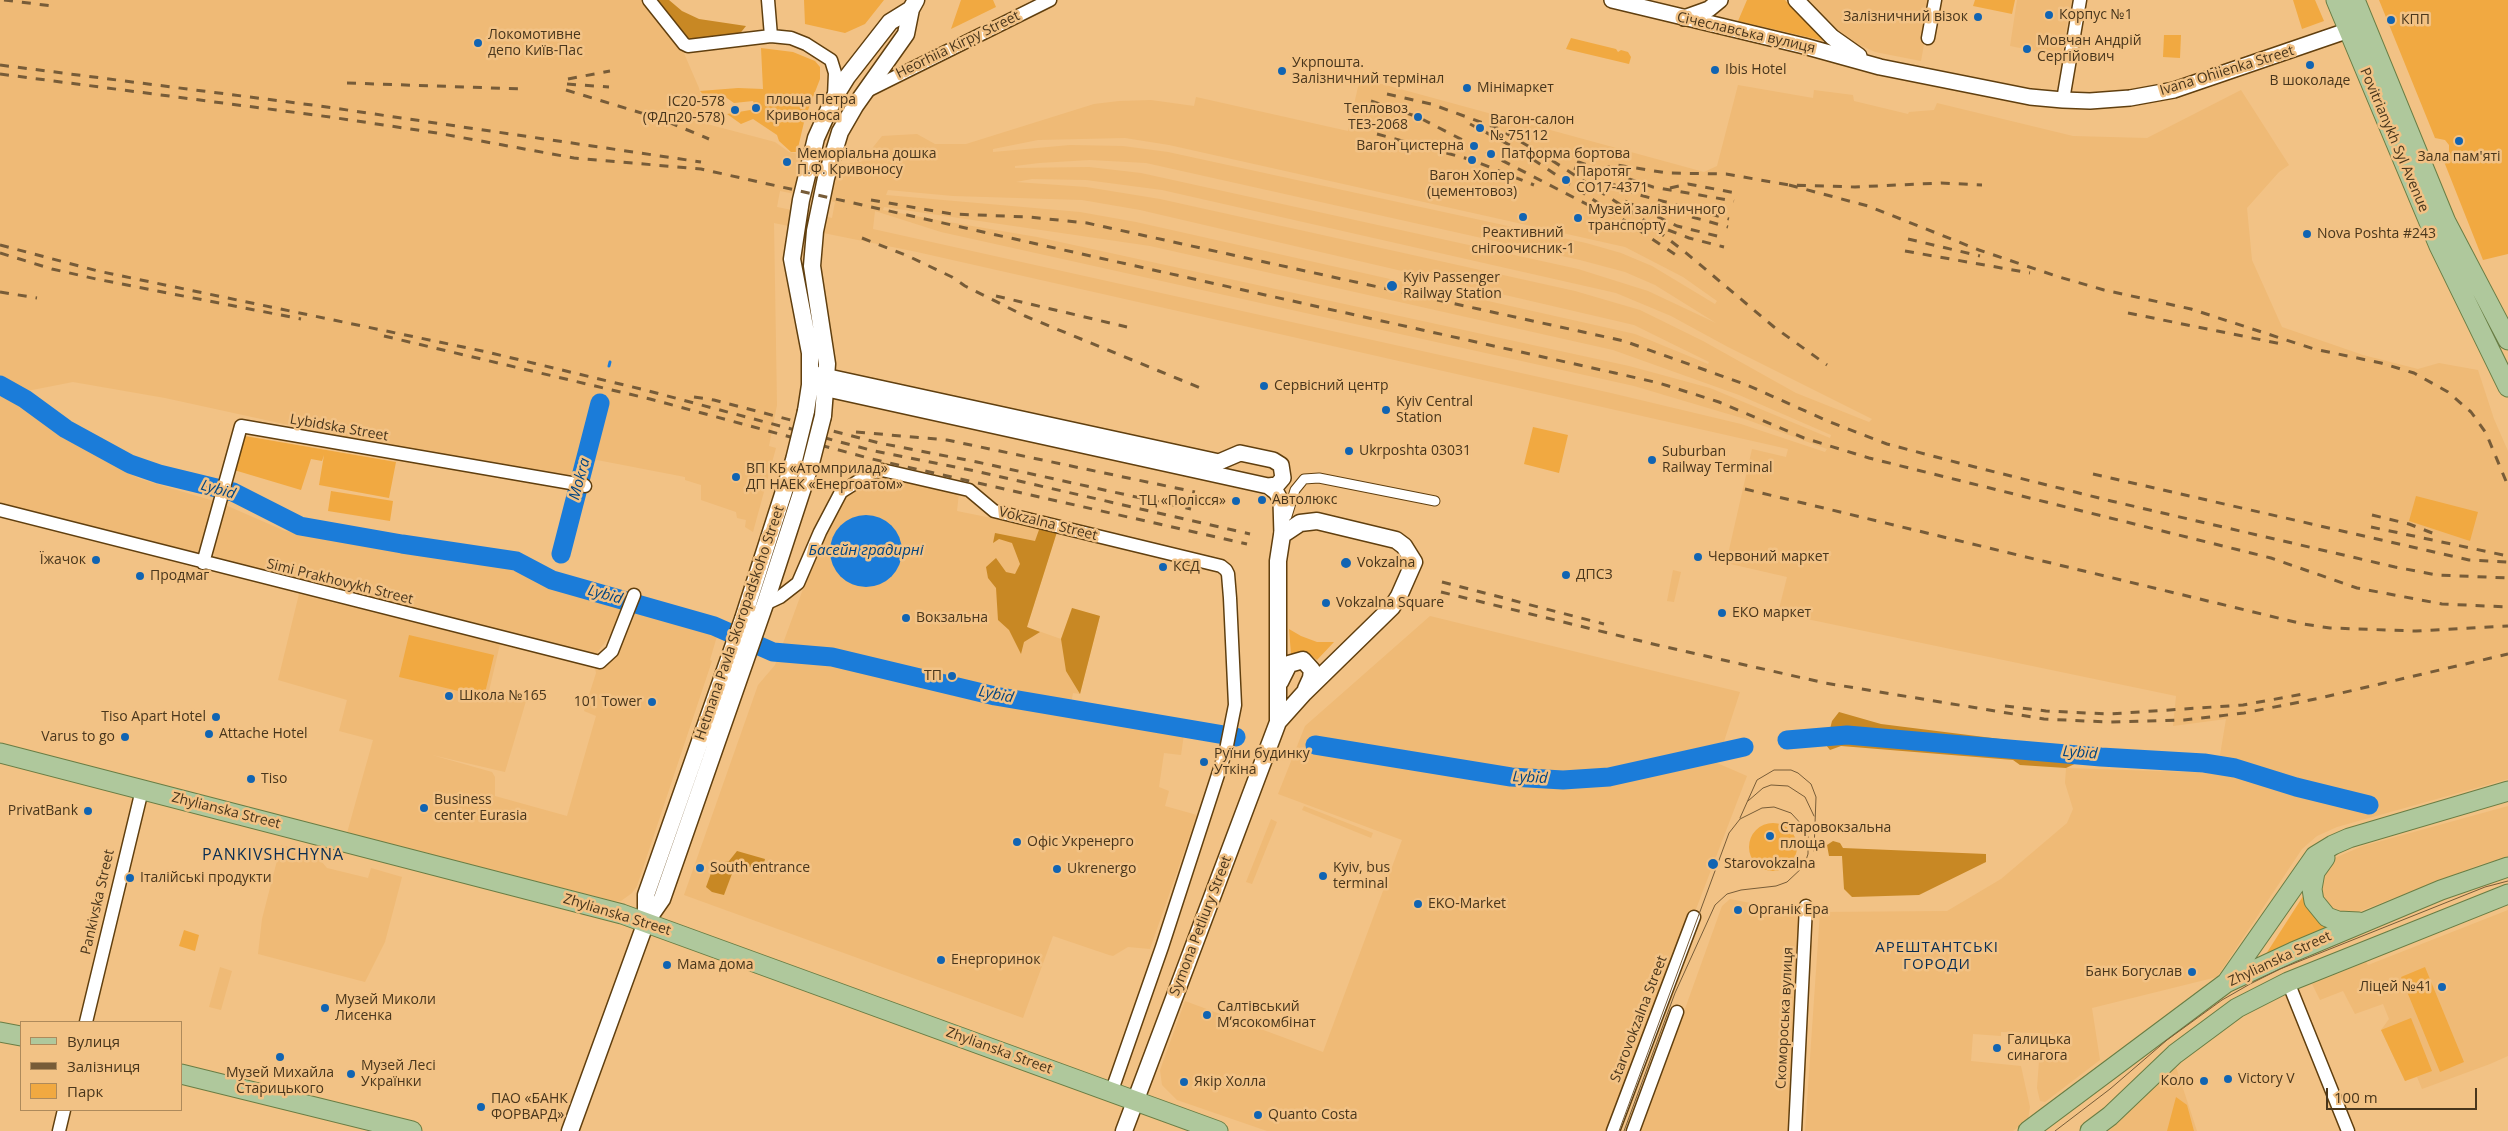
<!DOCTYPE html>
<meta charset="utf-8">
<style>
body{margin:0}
#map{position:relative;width:2508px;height:1131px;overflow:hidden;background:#f2c285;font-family:"Open Sans",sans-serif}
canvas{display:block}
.legend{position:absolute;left:20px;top:1021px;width:162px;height:90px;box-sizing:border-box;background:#f2c285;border:1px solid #ae8a5b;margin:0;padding:6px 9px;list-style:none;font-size:15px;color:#49361c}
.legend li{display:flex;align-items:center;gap:10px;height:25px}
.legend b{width:25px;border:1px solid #ae8a5b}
.scale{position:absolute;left:2326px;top:1088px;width:151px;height:22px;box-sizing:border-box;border:2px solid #49361c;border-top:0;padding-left:6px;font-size:15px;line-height:18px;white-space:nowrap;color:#49361c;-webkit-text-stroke:4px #f2c285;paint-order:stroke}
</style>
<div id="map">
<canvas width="2508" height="1131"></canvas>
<ul class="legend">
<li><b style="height:6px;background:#afc89c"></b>Вулиця</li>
<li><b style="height:6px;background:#775c38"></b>Залізниця</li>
<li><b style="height:14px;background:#f1a941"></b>Парк</li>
</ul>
<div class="scale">100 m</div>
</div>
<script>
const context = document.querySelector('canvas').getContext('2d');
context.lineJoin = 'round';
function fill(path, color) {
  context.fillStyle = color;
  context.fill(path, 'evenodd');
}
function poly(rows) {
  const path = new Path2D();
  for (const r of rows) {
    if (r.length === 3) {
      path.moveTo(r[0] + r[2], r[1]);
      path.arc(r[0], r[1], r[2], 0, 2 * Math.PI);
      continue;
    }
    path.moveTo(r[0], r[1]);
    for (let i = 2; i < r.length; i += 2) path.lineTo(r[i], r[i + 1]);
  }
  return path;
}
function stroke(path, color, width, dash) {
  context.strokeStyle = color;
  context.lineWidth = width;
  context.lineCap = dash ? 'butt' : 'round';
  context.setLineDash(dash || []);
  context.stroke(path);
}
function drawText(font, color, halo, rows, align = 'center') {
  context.font = font + ' "Open Sans",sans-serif';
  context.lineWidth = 5;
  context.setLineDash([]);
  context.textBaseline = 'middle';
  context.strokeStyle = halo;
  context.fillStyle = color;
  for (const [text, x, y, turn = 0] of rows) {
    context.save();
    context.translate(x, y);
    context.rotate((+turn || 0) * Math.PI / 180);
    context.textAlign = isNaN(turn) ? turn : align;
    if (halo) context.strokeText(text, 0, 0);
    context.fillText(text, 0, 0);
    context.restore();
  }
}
fill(poly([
 [0,0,647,0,680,44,699,88,707,124,775,142,789,152,844,164,861,162,882,136,917,134,935,144,966,144,1094,104,1119,101,1151,100,1194,106,1196,97,1348,131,1360,78,1704,172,1717,166,1738,85,1813,98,1814,90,1853,95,1854,101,1908,114,1909,112,1934,110,1937,103,2073,136,2147,138,2241,90,2289,165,2279,172,2247,208,2252,260,2282,327,2363,355,2418,369,2439,363,2478,370,2494,419,2508,451,2508,779,2337,827,2317,836,2302,849,2217,977,2092,1008,2100,1060,2045,1102,2040,1101,2037,1088,2041,1033,2001,1032,2001,1036,1973,1034,1971,1061,2021,1066,2030,1107,2028,1120,2013,1131,1805,1131,1820,912,1947,911,2001,879,2067,823,2073,809,2065,783,2066,768,2217,773,2226,719,2173,726,2176,696,1778,613,1787,577,1726,563,1752,449,1786,457,1788,449,917,252,774,223,777,405,769,446,776,448,753,532,745,527,746,520,737,518,736,512,701,500,701,485,685,480,685,477,597,460,574,478,357,440,165,398,73,382,27,391,0,376],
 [1125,138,1169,145,1625,247,1683,277,1717,301,1715,304,1652,266,1621,253,1586,243,1168,152,1123,146,1070,145,993,152,993,149,1038,140],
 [1090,160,1146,163,1580,260,1625,272,1655,285,1716,323,1648,291,1578,269,1141,173,1089,167,1015,168,1015,166,1039,163],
 [1032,179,1086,180,1162,190,1616,293,1671,316,1728,347,1872,419,1869,422,1796,393,1703,341,1640,310,1575,291,1160,199,1086,187,1016,182],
 [888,190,953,196,1082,200,1140,210,1634,325,1709,362,1708,364,1635,334,1136,222,1080,212,886,195],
 [780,191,835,202,832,218,777,207],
 [884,207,1150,246,1613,350,1739,395,1831,435,1830,438,1710,388,1629,366,1037,237,937,220,883,210],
 [875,211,941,232,1634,386,1745,419,1827,449,1825,452,1741,424,1611,393,873,229],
 [1809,0,1932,0,1921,61,1875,52,1858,44,1837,29],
 [2017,0,2072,0,2061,56,2010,46],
 [0,392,17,400,63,438,140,479,214,501,200,550,194,554,0,506],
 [888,474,959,493,957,511,1036,527,1055,538,1027,627,1061,639,1072,608,1100,616,1080,694,1073,693,1071,704,1186,720,1181,755,1164,753,1159,787,1169,791,1165,806,1197,815,1150,949,1128,947,1113,956,1109,955,1053,936,1023,1018,684,895,758,685,775,665,824,532,847,492],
 [223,504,285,531,519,566,557,588,623,606,614,630,594,657,218,561,213,551],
 [1673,570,1681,572,1674,602,1667,601],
 [299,594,500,644,489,691,526,701,505,772,432,755,492,772,495,777,495,796,567,816,596,716,584,711,596,673,595,668,627,628,638,594,717,621,720,626,710,660,712,661,637,886,632,893,621,901,614,901,347,833,373,740,339,731,347,700,278,680],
 [1430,616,1740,692,1717,763,1747,776,1611,1131,1267,1131,1177,1100,1162,1085,1160,1070,1185,1001,1323,1052,1402,840,1278,794,1305,726],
 [1304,806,1373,833,1371,838,1302,810],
 [2508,806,2508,857,2482,864,2350,915,2332,912,2323,903,2319,870,2332,859,2363,846],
 [1271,819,1277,822,1252,884,1246,882],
 [281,845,315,854,327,868,368,878,371,868,402,877,385,942,365,982,258,954,262,919],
 [1730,899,1801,913,1792,1131,1641,1131,1722,906],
 [2508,910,2508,1056,2490,1064,2422,1089,2417,1077,2405,1081,2381,1030,2389,1019,2383,1004,2355,1014,2343,991,2320,1000,2312,984,2366,962,2368,965],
 [220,967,232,971,221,1010,209,1007],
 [2172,1063,2176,1067,2197,1131,2099,1131]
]), '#efba76');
fill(poly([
 [804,0,884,0,865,24,845,33,805,24],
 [961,0,993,0,996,7,951,29],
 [1747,0,1785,0,1824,41,1738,21],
 [1975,0,2015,0,2012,14,1973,6],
 [2293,0,2315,0,2324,21,2302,29],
 [2379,0,2508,0,2508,254,2483,260,2443,159,2449,151,2449,145,2445,140,2435,138],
 [2164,35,2181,35,2180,58,2163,57],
 [1571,38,1616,49,1618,52,1621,50,1628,52,1631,57,1629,64,1566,49],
 [761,48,793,52,815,61,820,67,820,79,805,118,797,152,791,152,779,141,777,135,753,119,741,124,727,114,756,109,753,101,734,103,721,94,707,99,700,91,738,88,763,89],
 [600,403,608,404,592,464,584,483,572,481,590,412,593,416,597,414],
 [1533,427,1568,435,1559,473,1524,464],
 [245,436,396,462,389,498,319,485,324,455,322,461,311,459,301,490,234,470],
 [331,491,393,501,390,521,328,511],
 [2416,496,2478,512,2470,541,2409,521],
 [1289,629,1301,636,1317,642,1334,642,1317,660,1306,651,1291,654],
 [409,635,494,655,484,697,399,677],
 [1773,847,24],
 [2307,890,2331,926,2266,954],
 [184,930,199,935,195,951,179,946],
 [2425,967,2464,1062,2440,1072,2401,977],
 [2411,1018,2432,1071,2405,1081,2381,1030],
 [2176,1097,2187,1105,2194,1131,2167,1131]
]), '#f1a941');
fill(poly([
 [655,0,669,0,682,11,699,19,746,26,738,36,686,40],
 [1040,527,1057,532,1027,627,1040,632,1024,642,1021,654,1009,630,998,620,996,588,988,578,986,567,996,558,1006,572,1015,574,1020,564,1012,543,999,539,993,543,995,533,1035,541],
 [1072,608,1100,616,1080,694,1066,671,1061,639],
 [1839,712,1881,724,2024,742,2037,746,2072,749,2084,752,2083,760,2066,768,2020,765,2013,760,1841,746,1830,750,1826,745,1832,721],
 [1833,841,1840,843,1843,848,1986,854,1986,862,1919,895,1852,897,1844,889,1842,856,1829,856,1827,845],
 [737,851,765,859,762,871,736,863,724,895,712,892,706,887,714,865,729,861]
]), '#c88824');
fill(poly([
 [866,551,36]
]), '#1b7cd9');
stroke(poly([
 [609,366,610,362]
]), '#1b7cd9', 3);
stroke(poly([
 [0,385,25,399,66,429,130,464,159,474,233,492,300,526,402,544,516,561,552,580,714,626,773,652,832,657,995,696,1236,737],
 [561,554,600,403],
 [1787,740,1847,735,2101,757,2204,763,2235,768,2296,787,2369,805],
 [1315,745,1511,777,1563,780,1609,777,1744,747]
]), '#1b7cd9', 19);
const pedestrian = poly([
 [1287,516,1295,490,1304,479,1319,478,1435,501]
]);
const minor = poly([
 [649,0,684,44,688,46,771,36,791,38,806,44,831,60,835,73,834,97],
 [768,0,771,36],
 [1928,38,1935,0],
 [867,91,1050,0],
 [2063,100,2080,0],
 [584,485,585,486],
 [0,510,600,662,612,651,634,595],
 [203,563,241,426,571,483],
 [765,604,780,597,798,583,820,532,841,492,871,473,882,470,969,490,994,511,1221,566,1226,570,1228,574,1230,598,1235,705,1226,750,1162,947,1111,1093],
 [2288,982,2348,1131],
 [86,1022,142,790],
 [59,1131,64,1110],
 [1613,1131,1694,917],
 [1633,1131,1677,1012],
 [1795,1131,1806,906]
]);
const tertiary = poly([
 [1612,0,1804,46,1880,67,2030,97,2063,100,2090,101,2130,98,2174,90,2358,27],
 [1796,0,1832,37,1859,56],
 [1684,18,1709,9,1720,0],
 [815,374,1219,462,1240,453,1273,460,1281,465,1283,478,1277,485,1268,486],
 [814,386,1268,486,1276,492,1281,501,1282,535]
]);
const secondary = poly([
 [806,411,810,385,810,353,792,259,801,200,816,138,834,98,847,77,890,22,911,9],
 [823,416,827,364,812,266,815,231,826,178,840,132,855,106,906,34,911,9,916,0],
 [1280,682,1289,664,1303,660,1312,670,1311,678,1306,689],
 [646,922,646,895,743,619,794,460],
 [570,1131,646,922,662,899,765,604,811,463],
 [1124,1131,1278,722,1278,561,1282,535,1300,523,1317,521,1396,540,1404,546,1414,562,1399,596,1392,607,1304,693,1278,722]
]);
const primary = poly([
 [2336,0,2439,246,2508,387],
 [2355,0,2446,222,2508,340],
 [0,753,622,914,1218,1131],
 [2325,858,2315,872,2312,889,2314,901,2327,917,2338,921,2359,922],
 [2227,982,2315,856,2333,845,2349,838,2508,791],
 [0,1032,21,1036],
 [181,1074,412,1131],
 [2028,1131,2226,983,2293,952,2441,890,2508,867],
 [2090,1131,2110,1116,2175,1054,2237,1008,2288,982,2508,894]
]);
stroke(pedestrian, '#603f0f', 11);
stroke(minor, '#603f0f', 15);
stroke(tertiary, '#603f0f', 18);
stroke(secondary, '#603f0f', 19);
stroke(primary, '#697d44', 21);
stroke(pedestrian, '#fff', 9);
stroke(minor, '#fff', 12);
stroke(tertiary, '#fff', 15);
stroke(secondary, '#fff', 16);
stroke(primary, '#afc89c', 19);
stroke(poly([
 [1748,801,1763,788,1771,785,1788,786,1805,797,1814,816],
 [1740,818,1757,780,1774,770,1791,770,1798,773,1811,784,1816,797,1814,851],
 [1619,1131,1729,833,1740,819,1762,808,1774,807,1791,813,1804,827,1808,837,1808,854,1804,866,1787,882,1776,886,1741,890,1727,894,1715,905,1675,993,1624,1131],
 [2055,1131,2110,1089,2167,1040,2222,1000,2250,984,2280,969,2485,887,2508,881]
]), '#775c38', 1);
stroke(poly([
 [4,0,52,6],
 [1974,16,1989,20],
 [0,65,320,106,701,162],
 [0,74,330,117,437,133,574,158,701,169,1615,373,1659,383,1719,402,1804,438,1869,458,2271,558,2357,588,2442,604,2508,607],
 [568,79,610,71],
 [347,83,524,89],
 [567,84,609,87],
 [566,90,661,119,709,139],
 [1387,94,1431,104,1497,128],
 [1371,101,1418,117,1598,210],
 [1470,124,1519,150,1679,257],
 [1490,124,1542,154,1641,218,1685,252,1774,327,1827,365],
 [1377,134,1472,160,1534,185],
 [1543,150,1653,187,1734,201],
 [1574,168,1636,194,1729,219],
 [1601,169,1617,165,1667,173,1726,174,1789,185,1855,187,1941,183,1982,185],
 [1789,185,1868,206,1979,250,2059,277,2104,290,2191,309,2314,349,2381,363,2414,373,2448,392,2471,412,2486,433,2508,486],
 [1670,188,1688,184,1736,193],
 [871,200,952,214,1029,217,1087,223,1624,341,1747,385,1830,422,1887,444,1959,463,2111,501,2395,567,2437,575,2508,578],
 [1625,201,1677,226,1725,238],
 [1692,217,1728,227],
 [1668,230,1689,238,1724,247],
 [862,238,908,256,952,277,965,286,1025,316,1203,389],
 [1908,239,1980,256],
 [0,245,98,271,487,352,645,390,874,451,975,471,1250,534],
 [1905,251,2030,273],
 [0,253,52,269,96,279,301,319],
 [0,292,37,298],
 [996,296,1127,327],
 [2128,313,2282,344],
 [384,336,650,399,872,459,1247,544],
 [694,397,714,400,879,443,977,462,1191,509],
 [856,432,947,440,1195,492],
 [2093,474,2469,560,2508,562],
 [1745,489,2303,624,2330,628,2416,631,2508,626],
 [2372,515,2409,524,2440,536],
 [2371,527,2508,556],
 [1442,582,1604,624],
 [1441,592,1657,645,1825,683,2044,719,2107,722,2184,720,2244,713,2320,698,2508,654],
 [2005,706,2046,711,2109,714,2243,705,2303,694]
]), '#775c38', 3, [9, 9]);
const secondaryBridge = poly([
 [794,460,806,411],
 [811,463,823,416]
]);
stroke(secondaryBridge, '#603f0f', 19, []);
stroke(secondaryBridge, '#fff', 16);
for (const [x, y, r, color] of [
 [2049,15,5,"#1164b2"],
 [1978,17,5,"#1164b2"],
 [2391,20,5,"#1164b2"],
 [478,43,5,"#1164b2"],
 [2027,49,5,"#1164b2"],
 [2310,65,5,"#1164b2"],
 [1715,70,5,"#1164b2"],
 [1282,71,5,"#1164b2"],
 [1467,88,5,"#1164b2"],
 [756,108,5,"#1164b2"],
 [735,110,5,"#1164b2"],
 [1418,117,5,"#1164b2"],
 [1480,128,5,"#1164b2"],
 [2459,141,5,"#1164b2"],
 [1474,146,5,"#1164b2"],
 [1491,154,5,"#1164b2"],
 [1472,160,5,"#1164b2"],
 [787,162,5,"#1164b2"],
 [1566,180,5,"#1164b2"],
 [1523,217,5,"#1164b2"],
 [1578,218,5,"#1164b2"],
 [2307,234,5,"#1164b2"],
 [1392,286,6,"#1164b2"],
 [1264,386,5,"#1164b2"],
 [1386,410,5,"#1164b2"],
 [1349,451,5,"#1164b2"],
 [1652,460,5,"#1164b2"],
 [736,477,5,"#1164b2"],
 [1262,500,5,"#1164b2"],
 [1236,501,5,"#1164b2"],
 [1698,557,5,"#1164b2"],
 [96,560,5,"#1164b2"],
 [1346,563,6,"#1164b2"],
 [1163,567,5,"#1164b2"],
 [1566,575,5,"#1164b2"],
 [140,576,5,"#1164b2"],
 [1326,603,5,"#1164b2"],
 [1722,613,5,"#1164b2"],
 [906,618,5,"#1164b2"],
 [952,676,5,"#1164b2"],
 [449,696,5,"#1164b2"],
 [652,702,5,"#1164b2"],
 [216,717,5,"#1164b2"],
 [209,734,5,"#1164b2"],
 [125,737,5,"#1164b2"],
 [1204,762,5,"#1164b2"],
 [251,779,5,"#1164b2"],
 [424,808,5,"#1164b2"],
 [88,811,5,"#1164b2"],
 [1770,836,5,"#1164b2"],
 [1017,842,5,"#1164b2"],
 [1713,864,6,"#1164b2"],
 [700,868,5,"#1164b2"],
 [1057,869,5,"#1164b2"],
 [1323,876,5,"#1164b2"],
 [130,878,5,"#1164b2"],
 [1418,904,5,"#1164b2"],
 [1738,910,5,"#1164b2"],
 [941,960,5,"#1164b2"],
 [667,965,5,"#1164b2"],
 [2192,972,5,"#1164b2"],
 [2442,987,5,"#1164b2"],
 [325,1008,5,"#1164b2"],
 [1207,1015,5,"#1164b2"],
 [1997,1048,5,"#1164b2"],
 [280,1057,5,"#1164b2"],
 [351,1074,5,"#1164b2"],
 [2228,1079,5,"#1164b2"],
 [2204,1081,5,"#1164b2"],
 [1184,1082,5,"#1164b2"],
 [481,1107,5,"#1164b2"],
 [1258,1115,5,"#1164b2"]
]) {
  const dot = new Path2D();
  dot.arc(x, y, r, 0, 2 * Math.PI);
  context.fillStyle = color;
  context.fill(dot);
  stroke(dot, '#f2c285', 2);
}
drawText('14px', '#49361c', '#f2c285', [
 ["Корпус №1",2059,15],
 ["Залізничний візок",1968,17,"right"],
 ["КПП",2401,20],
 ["Локомотивне",488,35],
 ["депо Київ-Пас",488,51],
 ["Мовчан Андрій",2037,41],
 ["Сергійович",2037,57],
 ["Укрпошта.",1292,63],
 ["Залізничний термінал",1292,79],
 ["Ibis Hotel",1725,70],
 ["В шоколаде",2310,81,"center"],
 ["Мінімаркет",1477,88],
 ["площа Петра",766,100],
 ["Кривоноса",766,116],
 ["ІС20-578",725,102,"right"],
 ["(ФДп20-578)",725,118,"right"],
 ["Тепловоз",1408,109,"right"],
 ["ТЕ3-2068",1408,125,"right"],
 ["Вагон-салон",1490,120],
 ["№ 75112",1490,136],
 ["Вагон цистерна",1464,146,"right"],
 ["Меморіальна дошка",797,154],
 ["П.Ф. Кривоносу",797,170],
 ["Патформа бортова",1501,154],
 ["Зала пам'яті",2459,157,"center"],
 ["Паротяг",1576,172],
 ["СО17-4371",1576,188],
 ["Вагон Хопер",1472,176,"center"],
 ["(цементовоз)",1472,192,"center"],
 ["Музей залізничного",1588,210],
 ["транспорту",1588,226],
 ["Реактивний",1523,233,"center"],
 ["снігоочисник-1",1523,249,"center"],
 ["Nova Poshta #243",2317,234],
 ["Kyiv Passenger",1403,278],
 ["Railway Station",1403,294],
 ["Сервісний центр",1274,386],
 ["Kyiv Central",1396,402],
 ["Station",1396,418],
 ["Ukrposhta 03031",1359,451],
 ["Suburban",1662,452],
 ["Railway Terminal",1662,468],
 ["ВП КБ «Атомприлад»",746,469],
 ["ДП НАЕК «Енергоатом»",746,485],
 ["Автолюкс",1272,500],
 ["ТЦ «Полісся»",1226,501,"right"],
 ["Червоний маркет",1708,557],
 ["Їжачок",86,560,"right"],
 ["Vokzalna",1357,563],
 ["КСД",1173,567],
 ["ДПСЗ",1576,575],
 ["Продмаг",150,576],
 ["Vokzalna Square",1336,603],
 ["ЕКО маркет",1732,613],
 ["Вокзальна",916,618],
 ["ТП",942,676,"right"],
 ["Школа №165",459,696],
 ["101 Tower",642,702,"right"],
 ["Tiso Apart Hotel",206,717,"right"],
 ["Attache Hotel",219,734],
 ["Varus to go",115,737,"right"],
 ["Руїни будинку",1214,754],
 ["Уткіна",1214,770],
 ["Tiso",261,779],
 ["Business",434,800],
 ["center Eurasia",434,816],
 ["PrivatBank",78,811,"right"],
 ["Старовокзальна",1780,828],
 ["площа",1780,844],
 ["Офіс Укренерго",1027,842],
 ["Starovokzalna",1724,864],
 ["South entrance",710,868],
 ["Kyiv, bus",1333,868],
 ["terminal",1333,884],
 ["Ukrenergo",1067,869],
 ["Італійські продукти",140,878],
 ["EKO-Market",1428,904],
 ["Органік Ера",1748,910],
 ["Енергоринок",951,960],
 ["Мама дома",677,965],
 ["Банк Богуслав",2182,972,"right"],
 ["Ліцей №41",2432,987,"right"],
 ["Музей Миколи",335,1000],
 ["Лисенка",335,1016],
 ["Салтівський",1217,1007],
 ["Мʼясокомбінат",1217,1023],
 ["Галицька",2007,1040],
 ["синагога",2007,1056],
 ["Музей Лесі",361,1066],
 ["Українки",361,1082],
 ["Музей Михайла",280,1073,"center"],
 ["Старицького",280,1089,"center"],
 ["Victory V",2238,1079],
 ["Коло",2194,1081,"right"],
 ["Якір Холла",1194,1082],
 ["ПАО «БАНК",491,1099],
 ["ФОРВАРД»",491,1115],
 ["Quanto Costa",1268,1115]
], 'left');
drawText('14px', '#49361c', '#f2c285', [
 ["Січеславська вулиця",1746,33,13],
 ["Heorhiia Kirpy Street",958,45,-26],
 ["Ivana Ohiienka Street",2227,71,-17],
 ["Povitrianykh Syl Avenue",2394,140,67],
 ["Lybidska Street",339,428,10],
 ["Vokzalna Street",1048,524,14],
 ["Simi Prakhovykh Street",340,582,14],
 ["Hetmana Pavla Skoropadskoho Street",740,623,-71],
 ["Zhylianska Street",226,811,14],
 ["Pankivska Street",98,902,-77],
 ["Zhylianska Street",617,915,17],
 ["Symona Petliury Street",1201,926,-69],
 ["Zhylianska Street",2280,959,-25],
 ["Скомороська вулиця",1785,1018,-87],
 ["Starovokzalna Street",1639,1019,-69],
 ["Zhylianska Street",999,1051,20]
]);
drawText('italic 15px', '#014480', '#f2c285', [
 ["Mokra",580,479,-75],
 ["Lybid",218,490,16],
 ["Басейн градирні",866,551],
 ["Lybid",605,595,16],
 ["Lybid",996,695,11],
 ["Lybid",2080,753,4],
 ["Lybid",1530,778,3]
]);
context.letterSpacing = '1px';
drawText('15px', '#082d53', '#f2c285', [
 ["АРЕШТАНТСЬКІ",1937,948],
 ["ГОРОДИ",1937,965]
]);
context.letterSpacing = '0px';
context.letterSpacing = '1px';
drawText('16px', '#082d53', '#f2c285', [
 ["PANKIVSHCHYNA",273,855]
]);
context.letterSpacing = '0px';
</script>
